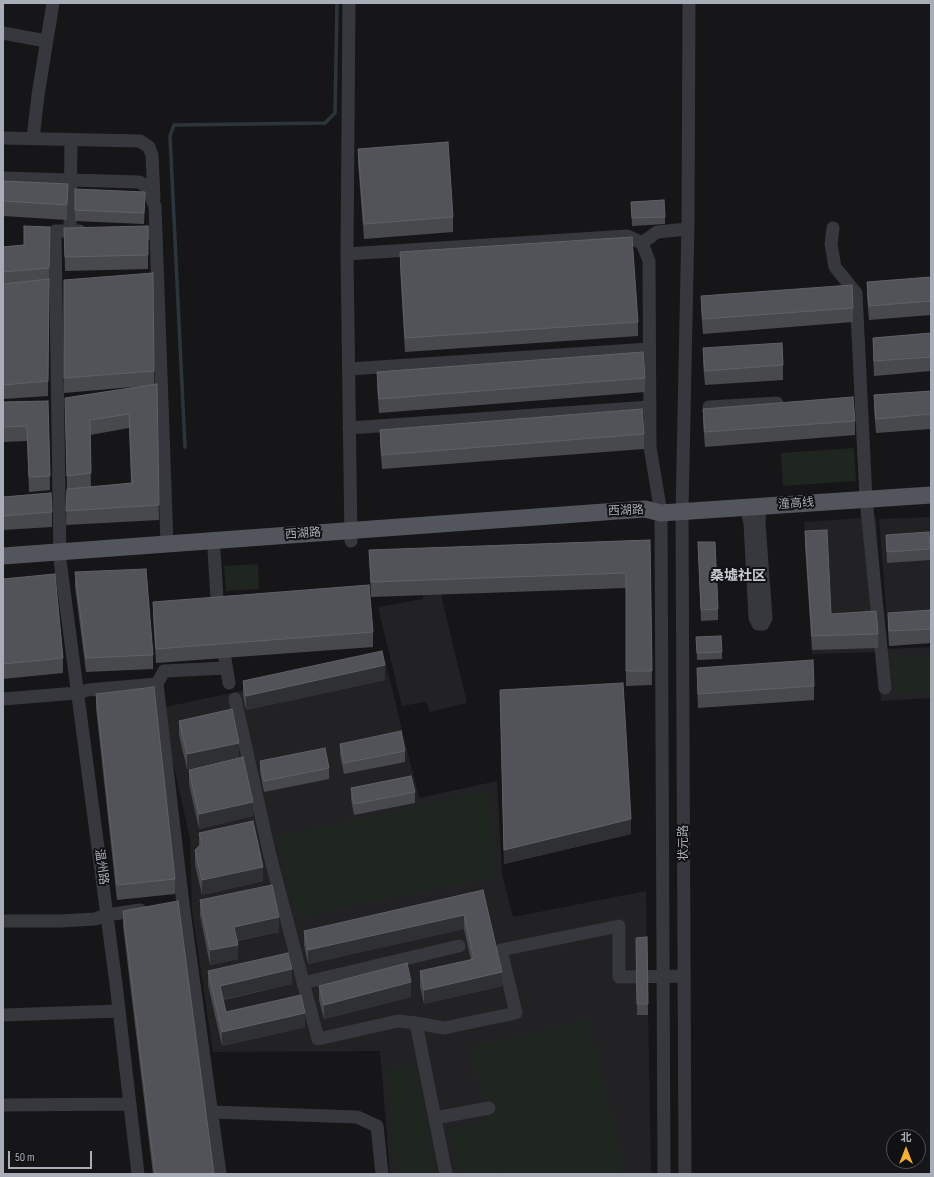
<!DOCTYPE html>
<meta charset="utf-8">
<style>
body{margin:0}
#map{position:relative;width:934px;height:1177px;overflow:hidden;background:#161618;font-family:"Sofia Sans Condensed","Noto Sans SC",sans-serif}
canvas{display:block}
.frame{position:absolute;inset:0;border:4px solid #a8adb8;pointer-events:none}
.north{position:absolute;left:886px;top:1129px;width:40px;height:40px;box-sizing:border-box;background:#111113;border:1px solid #4d4f55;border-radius:50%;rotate:0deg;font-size:11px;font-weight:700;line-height:16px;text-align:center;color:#a8adb8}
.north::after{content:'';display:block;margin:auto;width:14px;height:18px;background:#f2b134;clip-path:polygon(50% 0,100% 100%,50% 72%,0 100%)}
.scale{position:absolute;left:8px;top:1151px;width:84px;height:18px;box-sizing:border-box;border:2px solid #a8adb8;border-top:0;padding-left:5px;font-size:12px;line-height:14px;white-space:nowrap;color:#a8adb8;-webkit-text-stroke:3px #111113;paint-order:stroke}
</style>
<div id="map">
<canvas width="934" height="1177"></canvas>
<div class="frame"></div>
<div class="north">北</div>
<div class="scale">50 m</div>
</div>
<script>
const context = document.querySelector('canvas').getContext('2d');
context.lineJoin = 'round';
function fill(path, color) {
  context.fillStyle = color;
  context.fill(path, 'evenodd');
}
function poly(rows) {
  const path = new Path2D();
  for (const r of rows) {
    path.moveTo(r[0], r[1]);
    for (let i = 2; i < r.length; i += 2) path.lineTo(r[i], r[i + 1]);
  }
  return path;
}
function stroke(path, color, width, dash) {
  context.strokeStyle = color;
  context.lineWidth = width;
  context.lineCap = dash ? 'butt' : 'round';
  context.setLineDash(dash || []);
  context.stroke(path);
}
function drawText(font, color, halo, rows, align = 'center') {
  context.font = font + ' "Sofia Sans Condensed","Noto Sans SC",sans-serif';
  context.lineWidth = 4;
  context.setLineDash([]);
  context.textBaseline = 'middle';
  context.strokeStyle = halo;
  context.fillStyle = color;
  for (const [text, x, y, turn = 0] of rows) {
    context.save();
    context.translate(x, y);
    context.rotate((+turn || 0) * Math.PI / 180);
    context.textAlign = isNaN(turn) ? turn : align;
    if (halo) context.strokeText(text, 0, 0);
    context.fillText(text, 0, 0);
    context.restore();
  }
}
fill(poly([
 [876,517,885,649,931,647,931,698,881,701,877,652,812,654,804,522],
 [931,517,931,643,889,646,879,519],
 [439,551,442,599,467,703,430,712,426,702,402,706,378,607,423,599,421,553],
 [385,660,419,798,497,781,502,874,513,917,646,891,651,1174,390,1174,380,1051,213,1052,192,911,190,839,161,708]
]), '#222225');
fill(poly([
 [854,448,856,481,783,486,781,453],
 [258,564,259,589,226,591,224,566],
 [931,656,931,692,895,694,893,658],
 [489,790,495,877,296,917,278,837],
 [588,1019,625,1174,501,1174,498,1164,500,1174,458,1174,449,1128,488,1121,471,1047],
 [416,1062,436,1174,397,1174,387,1069]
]), '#1e261f');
stroke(poly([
 [185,447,170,136,174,125,325,123,335,113,337,3]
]), '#2c353c', 3.5);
stroke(poly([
 [349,3,347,254,351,541],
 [3,33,46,41],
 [3,138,140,141,149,147,152,155,154,199],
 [33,139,38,95,53,3],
 [3,178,139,182,146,186,155,206,167,544],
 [833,228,831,244,835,267,856,293,866,499,885,688],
 [70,231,71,140],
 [80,231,55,231,60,560,116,984,138,1174],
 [130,233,156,233],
 [642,243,657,232,687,229],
 [347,254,627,236,642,243,649,261,650,447,661,513,664,1174],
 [349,369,649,349],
 [709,407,777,403],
 [349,428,650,407],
 [746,507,750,523,755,618,758,624,763,624,766,618,759,523,760,507],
 [214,550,218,614],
 [225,659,229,683],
 [157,684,183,904,220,1174],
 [3,699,77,693,88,690,157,684,164,671,226,668],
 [235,699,270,856,318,1039,398,1021,416,1023,446,1174],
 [3,921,60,921,95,919,107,915,140,910],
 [303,983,459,946],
 [3,1015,119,1011],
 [416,1023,444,1028,516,1013,501,950,619,926,619,977,684,976],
 [3,1105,130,1104],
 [212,1112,357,1117,377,1126,382,1174],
 [435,1118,489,1108],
 [685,1174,682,512,688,223,689,3]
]), '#37383d', 13);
stroke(poly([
 [3,556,645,509,661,513,931,495]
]), '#53555c', 17);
fill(poly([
 [358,149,453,217,453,232,364,239,358,163],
 [3,181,68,198,67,220,3,216],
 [631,202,665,217,665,224,632,226],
 [145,203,144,224,75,221,75,210],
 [64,228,148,255,148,269,65,271],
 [50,242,49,279,48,396,3,399,3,247],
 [400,252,638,322,638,336,405,352,400,267],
 [931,277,931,315,869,320,867,297,867,282],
 [64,280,154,371,159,520,66,525,67,489,65,398,144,386,64,393],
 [129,428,131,483,91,487,90,435],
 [701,296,853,308,853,322,703,334,701,310],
 [931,333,931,371,874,376,873,352,873,338],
 [703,348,783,365,783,380,705,385,703,363],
 [377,372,645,378,645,392,379,413,377,386],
 [931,391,931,429,876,433,874,410,874,395],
 [48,401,50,490,29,492,27,441,3,442,3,402],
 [703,409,855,421,855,435,705,447,703,423],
 [380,430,644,434,644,449,382,469,380,444],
 [3,497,52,512,52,527,3,530],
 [805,531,831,614,878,634,878,648,812,650,805,546],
 [886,535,930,549,930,560,887,563],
 [650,540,652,685,626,686,626,588,371,597,369,550],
 [698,542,718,609,718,620,701,621],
 [75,572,153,655,153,669,86,672,75,587],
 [3,579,63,658,63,673,3,679],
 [153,602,373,632,373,647,156,663,153,616],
 [931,610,931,643,889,646,888,628,888,613],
 [696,637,722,652,722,659,697,660],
 [697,668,814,686,814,700,698,708,697,682],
 [385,680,246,710,243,696,243,681],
 [500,690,631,834,504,864],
 [96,694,175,879,175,894,117,900,96,708],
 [179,721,239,757,187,769,179,735],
 [340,744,405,751,405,762,344,774,340,755],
 [260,761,329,768,329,779,264,792,260,772],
 [189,770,253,816,199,829,189,784],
 [351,788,415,792,415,803,354,815,351,799],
 [199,833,263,881,202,895,195,865,195,850,199,846],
 [483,890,502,986,424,1004,420,986,420,971,471,960,464,929,308,964,304,945,304,931],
 [200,900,279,932,237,941,238,959,210,965,200,915],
 [123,911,214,1174,153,1174,123,926],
 [647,937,648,1015,637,1015,636,938],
 [208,971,292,984,223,1000,226,1012,305,1027,222,1046,208,985],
 [319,986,411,997,324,1019,319,1000]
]), '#47494d');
fill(poly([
 [68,184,68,198,67,220,67,205],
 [50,227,50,242,49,282,49,268],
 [385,665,385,680,246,710,246,696],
 [239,743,239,757,187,769,187,754],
 [253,802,253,816,199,829,199,814],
 [631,819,631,834,504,864,504,850],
 [263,867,263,881,202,895,202,880],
 [464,915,464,929,308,964,308,950],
 [279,917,279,932,234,941,234,927],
 [238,945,238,959,210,965,210,950],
 [292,969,292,984,220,1000,220,986],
 [502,972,502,986,424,1004,424,990],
 [411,982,411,997,324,1019,324,1005],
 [305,1013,305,1027,222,1046,222,1032]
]), '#2f3033');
const building = poly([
 [448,142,453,217,364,224,358,149,448,142],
 [3,181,68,184,67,205,3,201,3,181],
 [75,189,145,192,144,213,75,210,75,189],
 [664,200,665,217,632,218,631,202,664,200],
 [24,226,50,227,49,268,3,272,3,247,24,245,24,226],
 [148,226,148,255,65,257,64,228,148,226],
 [632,237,638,322,405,338,400,252,632,237],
 [153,273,154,371,64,378,64,280,153,273],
 [931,277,931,301,869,306,867,282,931,277],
 [49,279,48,381,3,385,3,284,49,279],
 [852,285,853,308,703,319,701,296,852,285],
 [931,333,931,357,874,361,873,338,931,333],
 [782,343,783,365,705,371,703,348,782,343],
 [643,352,645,378,379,399,377,372,643,352],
 [157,384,159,505,66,511,67,489,132,483,129,414,90,420,91,473,67,476,65,398,157,384],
 [931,391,931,414,876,419,874,395,931,391],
 [853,397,855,421,705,432,703,409,853,397],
 [48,401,50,476,29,477,27,426,3,427,3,402,48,401],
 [642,409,644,434,382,455,380,430,642,409],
 [51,493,52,512,3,516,3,497,51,493],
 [827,530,831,614,876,611,878,634,812,636,805,531,827,530],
 [929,532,930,549,887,552,886,535,929,532],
 [650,540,652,671,626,671,626,573,371,582,369,550,650,540],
 [698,542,715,542,718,609,701,610,698,542],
 [146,569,153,655,86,658,75,572,146,569],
 [55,574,63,658,3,664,3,579,55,574],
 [369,585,373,632,156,649,153,602,369,585],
 [931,610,931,629,889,631,888,613,931,610],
 [721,636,722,652,697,653,696,637,721,636],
 [382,651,385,665,246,696,243,681,382,651],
 [813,660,814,686,698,694,697,668,813,660],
 [623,683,631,819,504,850,500,690,623,683],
 [154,687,175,879,117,885,96,694,154,687],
 [232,709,239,743,187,754,179,721,232,709],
 [401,731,405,751,344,763,340,744,401,731],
 [325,748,329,768,264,781,260,761,325,748],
 [243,757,253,802,199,814,189,770,243,757],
 [411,776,415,792,354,804,351,788,411,776],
 [253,821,263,867,202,880,195,850,202,844,199,833,253,821],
 [272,885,279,917,234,927,238,945,210,950,200,900,272,885],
 [483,890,502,972,424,990,420,971,474,959,464,915,308,950,304,931,483,890],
 [178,901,214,1174,155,1174,123,911,178,901],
 [647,937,648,1004,637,1004,636,938,647,937],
 [288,953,292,969,220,986,226,1012,301,995,305,1013,222,1032,208,971,288,953],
 [407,963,411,982,324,1005,319,986,407,963]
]);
fill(building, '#525359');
stroke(building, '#5f6168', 1);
drawText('12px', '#a8adb8', '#111113', [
 ["潼高线",796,504,-4],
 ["西湖路",626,511,-2],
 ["西湖路",303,534,-4],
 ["状元路",684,843,-90],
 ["温州路",101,867,82]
]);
drawText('bold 14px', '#c9ccd4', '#111113', [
 ["桑墟社区",738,576]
]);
</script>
